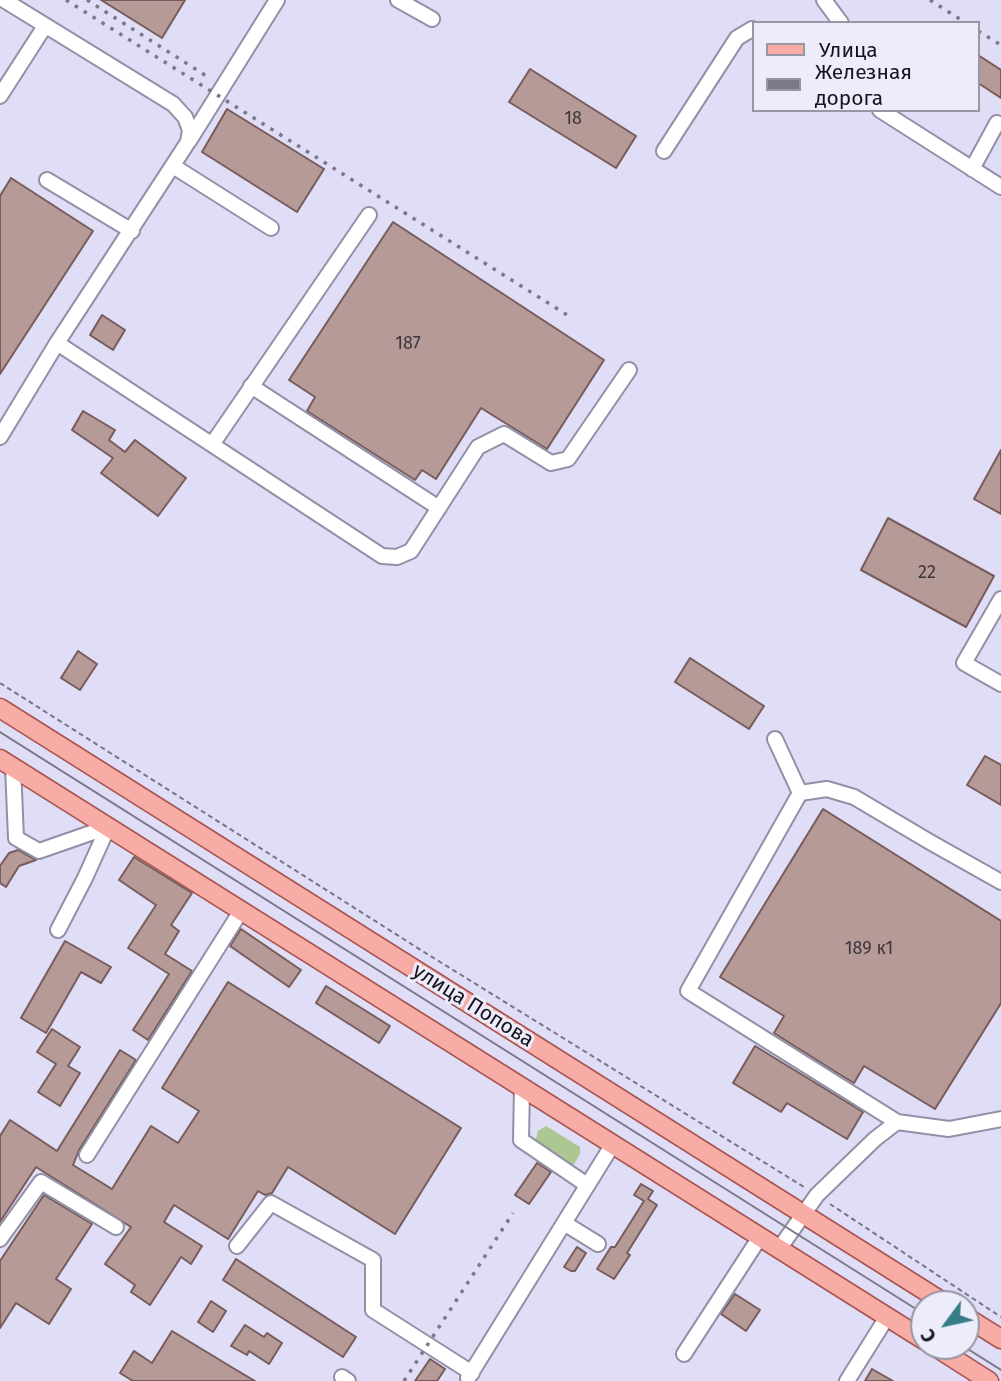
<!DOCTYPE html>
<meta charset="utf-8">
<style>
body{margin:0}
#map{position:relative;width:1001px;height:1381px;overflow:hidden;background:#e0ddf7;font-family:"Fira Sans",sans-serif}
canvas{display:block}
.legend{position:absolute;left:752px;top:21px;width:228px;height:91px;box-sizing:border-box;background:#edecfb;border:2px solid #9796a2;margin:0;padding:9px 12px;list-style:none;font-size:21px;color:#15141d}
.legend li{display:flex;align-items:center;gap:14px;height:35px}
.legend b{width:35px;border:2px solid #9796a2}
.north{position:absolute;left:910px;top:1290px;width:70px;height:70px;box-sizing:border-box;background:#edecfb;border:2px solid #9796a2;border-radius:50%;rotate:237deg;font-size:19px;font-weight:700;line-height:28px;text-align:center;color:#15141d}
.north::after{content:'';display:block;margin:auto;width:24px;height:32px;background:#377d88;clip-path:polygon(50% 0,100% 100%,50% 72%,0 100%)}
</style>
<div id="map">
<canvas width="1001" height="1381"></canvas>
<ul class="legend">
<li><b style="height:9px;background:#f8aca6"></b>Улица</li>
<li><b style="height:9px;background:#7a7889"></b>Железная дорога</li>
</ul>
<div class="north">С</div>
</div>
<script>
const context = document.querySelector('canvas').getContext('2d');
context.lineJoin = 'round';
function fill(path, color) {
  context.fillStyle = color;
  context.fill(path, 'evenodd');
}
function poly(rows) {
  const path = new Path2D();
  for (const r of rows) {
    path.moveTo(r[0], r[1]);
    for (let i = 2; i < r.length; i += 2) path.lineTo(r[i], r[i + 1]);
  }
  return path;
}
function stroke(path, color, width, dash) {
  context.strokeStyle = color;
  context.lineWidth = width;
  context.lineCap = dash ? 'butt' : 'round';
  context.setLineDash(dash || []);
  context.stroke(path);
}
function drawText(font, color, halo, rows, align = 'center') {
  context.font = font + ' "Fira Sans",sans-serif';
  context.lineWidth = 6;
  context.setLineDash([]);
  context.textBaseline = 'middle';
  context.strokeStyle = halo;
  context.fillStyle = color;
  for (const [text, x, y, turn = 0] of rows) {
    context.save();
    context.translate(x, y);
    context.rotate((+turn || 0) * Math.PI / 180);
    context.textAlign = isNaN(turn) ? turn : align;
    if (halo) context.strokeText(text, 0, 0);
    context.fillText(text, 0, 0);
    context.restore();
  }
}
fill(poly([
 [546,1126,580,1147,580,1154,574,1164,571,1166,535,1142,538,1131]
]), '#acc792');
const building = poly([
 [101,0,185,0,162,38,101,0],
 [978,55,1001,70,1001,98,978,83,978,55],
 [530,69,636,136,616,168,509,102,530,69],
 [227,109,324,169,297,212,202,152,227,109],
 [11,178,93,231,0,374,0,196,11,178],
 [393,222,604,360,547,449,481,408,436,479,422,470,415,480,307,411,315,397,289,380,393,222],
 [102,315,125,330,113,350,90,335,102,315],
 [83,411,115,430,109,440,125,452,135,440,186,478,158,516,101,473,113,458,72,430,83,411],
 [1001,450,1001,514,974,499,1001,450],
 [888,518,994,576,966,627,861,570,888,518],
 [78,651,97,664,80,690,61,678,78,651],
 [690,658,764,706,749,729,675,682,690,658],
 [985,756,1001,765,1001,805,967,785,985,756],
 [823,809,1001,921,1001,1003,935,1109,864,1066,854,1083,839,1074,774,1033,784,1016,720,977,823,809],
 [18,850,36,860,19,866,6,887,0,883,0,866,9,853,18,850],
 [134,857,192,893,171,925,179,931,165,954,192,971,148,1040,133,1030,169,974,128,948,156,905,119,880,134,857],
 [241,929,301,970,289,987,230,946,241,929],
 [65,941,111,967,101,983,81,972,46,1033,21,1018,65,941],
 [228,982,461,1128,395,1234,288,1167,272,1193,265,1195,258,1191,228,1239,174,1205,164,1222,202,1246,191,1264,181,1257,150,1305,131,1292,135,1285,105,1264,131,1227,36,1167,0,1222,0,1136,10,1120,57,1151,120,1050,136,1060,79,1150,73,1165,112,1189,151,1126,178,1143,199,1111,162,1088,228,982],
 [326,986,390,1026,379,1043,316,1003,326,986],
 [52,1029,80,1047,68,1066,80,1073,60,1106,38,1092,56,1064,37,1052,52,1029],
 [755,1046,863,1112,847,1139,787,1103,781,1112,733,1083,755,1046],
 [537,1163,551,1172,529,1204,515,1195,537,1163],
 [641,1184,653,1191,648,1199,657,1205,627,1253,630,1255,614,1279,597,1269,611,1247,615,1247,644,1201,634,1195,641,1184],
 [44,1195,92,1224,56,1279,71,1289,49,1324,16,1303,0,1328,0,1261,44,1195],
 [577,1247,586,1253,575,1271,571,1271,564,1267,577,1247],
 [236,1259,356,1337,343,1357,223,1280,236,1259],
 [735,1294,760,1310,746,1331,721,1314,735,1294],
 [211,1301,226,1311,213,1332,198,1322,211,1301],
 [245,1325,264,1337,267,1333,282,1343,269,1364,249,1351,247,1355,231,1346,245,1325],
 [172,1331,233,1368,255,1381,133,1381,120,1373,134,1351,152,1363,172,1331],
 [430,1359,445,1369,437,1381,415,1381,430,1359],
 [872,1369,893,1381,865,1381,872,1369]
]);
fill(building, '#b69a97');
stroke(building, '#775c5b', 2);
const minor = poly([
 [398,0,432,19],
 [824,0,841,23],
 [0,96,45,26],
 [880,110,1001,187],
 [189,141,277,0],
 [664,151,737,38,752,29,754,31],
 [173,166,271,228],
 [972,169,997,123],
 [47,180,132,231],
 [57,343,382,556,397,557,411,551,478,447,504,434,551,463,568,459,629,370],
 [251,386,439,508],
 [0,437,57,343,188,142,190,130,185,117,173,104,4,0],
 [213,443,369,215],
 [1001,599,964,663,1001,684],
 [775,739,800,793],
 [13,767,16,838,39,851,108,827],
 [58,930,85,878,108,827],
 [522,1087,521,1140,587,1185],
 [897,1122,688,991,800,793,827,789,854,797,930,842,1001,882],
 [87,1155,241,911],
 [564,1223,598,1244],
 [0,1239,41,1182,116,1227],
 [237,1246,271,1203,373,1260,373,1310,472,1373],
 [779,1249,817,1195,875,1139,897,1122,949,1129,1001,1119],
 [684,1354,760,1237],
 [342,1377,348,1381],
 [468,1378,613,1144],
 [847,1381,887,1317]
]);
const major = poly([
 [0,708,946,1304],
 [0,759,924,1340],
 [966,1317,1001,1339],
 [934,1346,989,1381]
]);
stroke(minor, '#9290a7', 18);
stroke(major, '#a6534f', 21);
stroke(poly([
 [0,683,424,952,804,1187],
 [830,1204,1001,1317]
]), '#777586', 2, [5, 3.5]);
stroke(minor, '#fff', 14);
stroke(major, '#f8aca6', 18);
stroke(poly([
 [0,732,924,1314],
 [963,1346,1001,1370]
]), '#7a7889', 2);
stroke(poly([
 [66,0,572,318],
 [87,0,208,77],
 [930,0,966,23],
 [978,31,1001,45],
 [404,1381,513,1213]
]), '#7a7889', 3.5, [3.5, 7]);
drawText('18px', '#3d363c', null, [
 ["18",573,119],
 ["187",408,344],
 ["22",927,573],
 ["189 к1",869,949]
]);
drawText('21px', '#15141d', '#edecfb', [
 ["улица Попова",473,1006,32]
]);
</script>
